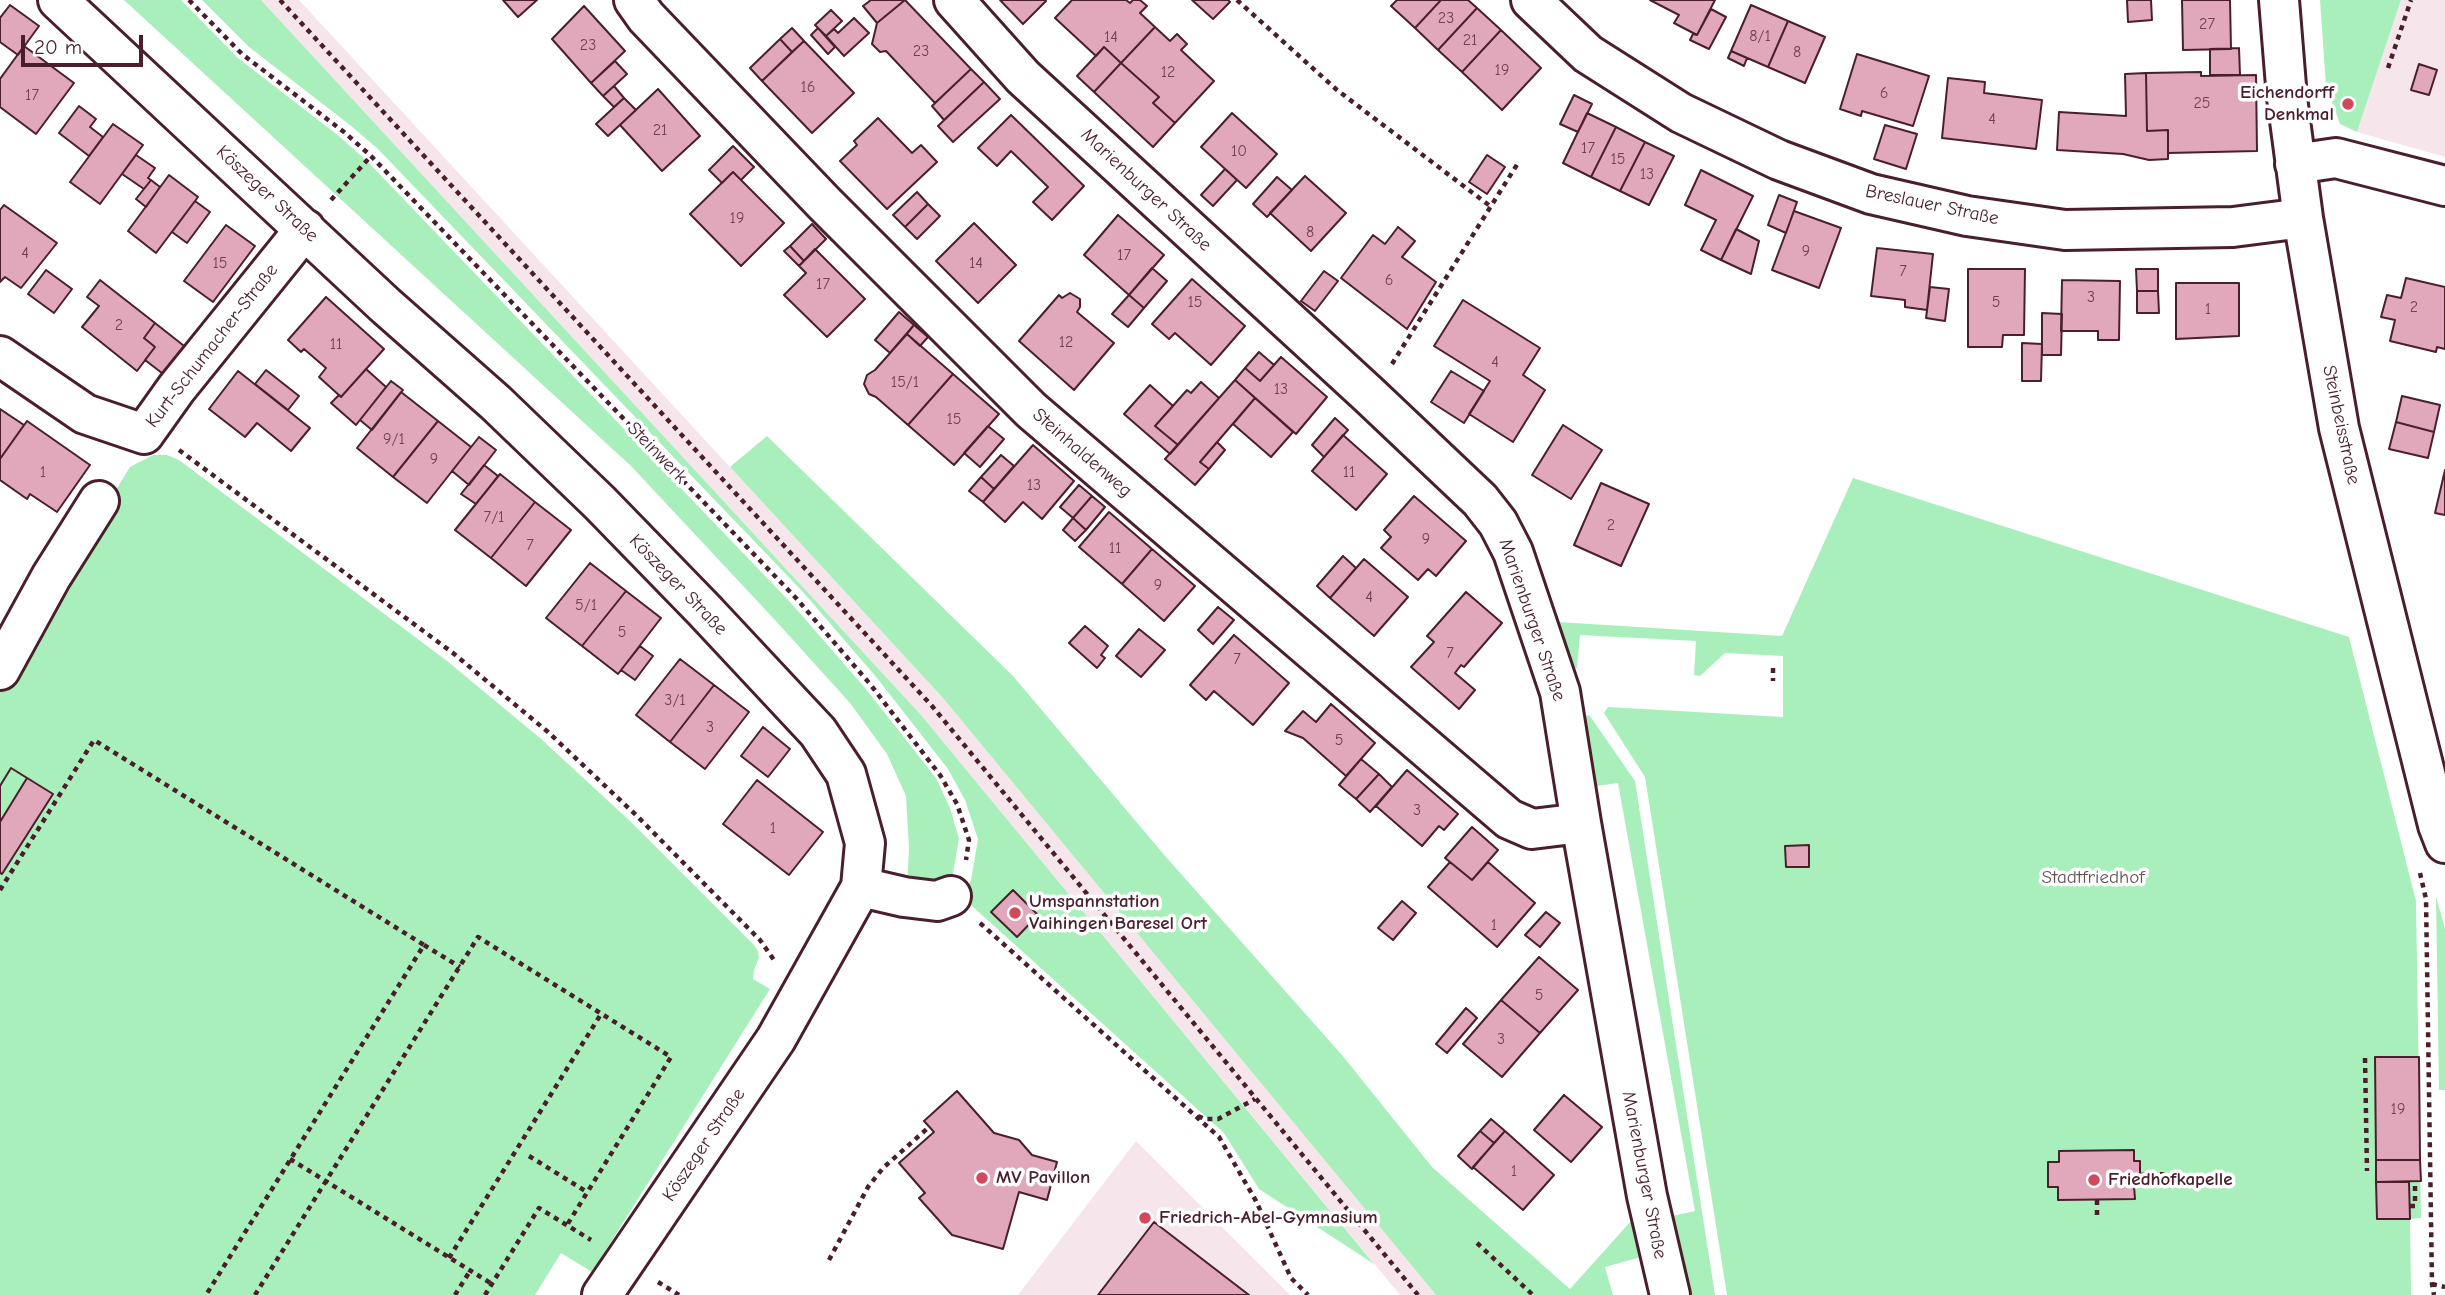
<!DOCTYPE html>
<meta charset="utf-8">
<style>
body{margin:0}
#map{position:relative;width:2445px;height:1295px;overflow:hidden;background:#fff;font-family:"Comic Neue",sans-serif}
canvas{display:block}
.scale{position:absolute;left:21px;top:35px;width:122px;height:32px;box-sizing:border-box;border:4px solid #4a1f2b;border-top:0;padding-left:9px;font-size:21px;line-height:24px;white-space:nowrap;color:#4a1f2b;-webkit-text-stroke:5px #fff;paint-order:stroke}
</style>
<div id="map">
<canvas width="2445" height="1295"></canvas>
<div class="scale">20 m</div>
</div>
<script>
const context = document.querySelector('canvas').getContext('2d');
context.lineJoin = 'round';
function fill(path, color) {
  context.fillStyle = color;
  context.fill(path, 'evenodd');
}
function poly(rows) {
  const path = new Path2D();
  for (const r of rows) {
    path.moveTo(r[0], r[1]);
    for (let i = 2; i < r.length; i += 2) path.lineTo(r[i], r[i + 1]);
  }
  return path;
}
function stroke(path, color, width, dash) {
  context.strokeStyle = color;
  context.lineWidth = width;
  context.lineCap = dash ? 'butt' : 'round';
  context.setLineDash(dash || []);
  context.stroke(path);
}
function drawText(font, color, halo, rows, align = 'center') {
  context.font = font + ' "Comic Neue",sans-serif';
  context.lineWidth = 7;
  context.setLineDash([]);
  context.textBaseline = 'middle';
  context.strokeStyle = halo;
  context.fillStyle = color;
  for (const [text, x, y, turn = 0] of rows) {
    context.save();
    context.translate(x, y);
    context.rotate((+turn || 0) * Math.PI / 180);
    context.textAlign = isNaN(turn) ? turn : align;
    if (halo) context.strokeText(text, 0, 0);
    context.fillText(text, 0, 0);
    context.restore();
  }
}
fill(poly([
 [261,0,299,0,943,698,1436,1295,1400,1295,921,715],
 [2401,0,2445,0,2445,157,2357,132],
 [1136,1141,1290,1295,1018,1295]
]), '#f6e5eb');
fill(poly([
 [124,0,181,0,238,58,340,137,367,161,791,603,865,688,936,778,950,808,959,839,953,873,944,886,907,887,909,848,906,796,887,754,850,703,775,620,631,466],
 [202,0,261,0,921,715,1374,1264,1259,1189,1224,1133,962,897,971,880,978,839,965,800,948,769,877,678,803,592,378,149,350,125,249,47],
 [2320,0,2401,0,2357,132,2340,124,2326,86],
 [767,436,1013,676,1166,857,1342,1055,1432,1167,1570,1289,1632,1220,1641,1257,1605,1267,1613,1295,1436,1295,943,698,730,467],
 [153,455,167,455,179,460,447,661,540,738,631,822,754,945,758,951,759,958,754,970,753,979,770,989,592,1272,561,1253,535,1295,0,1295,0,691,59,581,130,467],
 [1853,478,2349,637,2416,901,2421,1218,2410,1219,2411,1295,1727,1295,1645,777,1604,713,1608,707,1783,717,1783,656,1725,653,1700,676,1694,675,1696,641,1580,635,1577,668,1573,668,1558,622,1782,636],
 [1587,715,1590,716,1635,781,1715,1295,1690,1295,1678,1248,1672,1216,1695,1211,1618,783,1590,787,1582,732],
 [2436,896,2445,929,2445,1090,2439,1090]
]), '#a9efbc');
const building = poly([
 [503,0,537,0,518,17,503,0],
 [871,0,905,0,877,23,863,6,871,0],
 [905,0,971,69,935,103,886,51,880,52,872,44,877,23,905,0],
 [1000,0,1045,0,1046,1,1023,24,1000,0],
 [1072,0,1126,0,1130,3,1133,0,1140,0,1147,6,1140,13,1155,27,1121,63,1104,47,1096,56,1055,18,1072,0],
 [1192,0,1228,0,1230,2,1213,19,1192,0],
 [1397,0,1441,0,1415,28,1391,6,1397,0],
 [1441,0,1468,0,1477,8,1438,50,1415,28,1441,0],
 [1650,0,1715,0,1697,35,1674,23,1679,15,1650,0],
 [2127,0,2151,0,2152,20,2128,22,2127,0],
 [2182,0,2230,0,2231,49,2183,50,2182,0],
 [10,5,39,26,18,55,0,42,0,18,10,5],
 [1751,5,1788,21,1768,67,1731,51,1751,5],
 [584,6,625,51,591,83,552,39,584,6],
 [1477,8,1501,30,1462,72,1438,50,1477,8],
 [1711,9,1726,17,1709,49,1690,40,1693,34,1697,35,1711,9],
 [831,10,842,21,826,36,815,25,831,10],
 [854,18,869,33,844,56,826,36,834,29,838,33,854,18],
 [1788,21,1825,37,1805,83,1768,67,1788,21],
 [1155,27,1170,41,1177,34,1187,44,1181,50,1214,81,1175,123,1153,103,1159,97,1121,63,1155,27],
 [792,28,804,41,792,52,780,39,792,28],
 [818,28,835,47,828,54,811,35,818,28],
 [1501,30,1541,68,1502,110,1462,72,1501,30],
 [780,39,792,52,762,81,750,68,780,39],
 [804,41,854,93,812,133,762,81,804,41],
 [24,46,74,83,36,134,0,107,0,79,24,46],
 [1104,47,1121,63,1094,92,1077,76,1104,47],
 [2239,48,2240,75,2210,75,2210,49,2239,48],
 [1731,51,1747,58,1744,66,1728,58,1731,51],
 [1857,54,1929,76,1913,126,1862,111,1861,116,1840,109,1857,54],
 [615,61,627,74,603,96,591,83,615,61],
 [1121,63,1159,97,1153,103,1175,123,1153,147,1094,92,1121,63],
 [2419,64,2437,70,2429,95,2411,90,2419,64],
 [971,69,984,82,944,120,932,106,971,69],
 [2201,72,2201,76,2256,75,2257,151,2168,153,2168,130,2147,131,2146,73,2201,72],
 [2146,73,2147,131,2168,130,2168,159,2149,160,2123,154,2057,150,2059,112,2126,116,2125,74,2146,73],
 [1948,78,1985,82,1984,93,2042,100,2036,149,1942,138,1948,78],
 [984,82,1000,99,953,142,938,126,984,82],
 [614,86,624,98,614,107,603,96,614,86],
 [658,89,700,136,662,171,620,125,658,89],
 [1574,95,1592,104,1578,132,1560,124,1574,95],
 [624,98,636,110,608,136,596,124,624,98],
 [79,106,96,119,90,127,103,137,89,156,59,133,79,106],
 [1232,113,1277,154,1246,188,1201,147,1232,113],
 [1587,113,1616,127,1591,177,1563,163,1587,113],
 [1011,115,1084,186,1052,220,1033,202,1048,187,1011,151,997,166,978,148,1011,115],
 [878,118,912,153,921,145,937,162,887,209,840,161,857,145,854,141,878,118],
 [113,124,143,145,100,204,70,182,113,124],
 [1885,125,1917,134,1906,169,1874,159,1885,125],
 [1616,127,1645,142,1620,191,1591,177,1616,127],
 [1645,142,1674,156,1649,205,1620,191,1645,142],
 [733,146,754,167,741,180,733,172,722,183,709,170,733,146],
 [136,155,155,168,148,178,151,180,144,189,122,174,136,155],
 [1487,155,1505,167,1487,194,1469,182,1487,155],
 [1225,169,1237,180,1213,206,1201,195,1225,169],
 [1701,170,1753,196,1721,260,1701,250,1716,220,1685,205,1701,170],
 [733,172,784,223,741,266,690,214,733,172],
 [169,175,198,197,156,253,128,231,169,175],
 [1305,176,1346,213,1311,251,1270,213,1305,176],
 [1277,177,1292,190,1267,217,1253,204,1277,177],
 [151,180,160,187,146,207,136,199,151,180],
 [917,192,928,204,905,227,893,215,917,192],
 [1779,195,1797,202,1786,233,1768,225,1779,195],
 [195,201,210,212,187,243,172,232,195,201],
 [928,204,940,216,917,239,905,227,928,204],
 [4,205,57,243,21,288,5,277,0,282,0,210,4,205],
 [1794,211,1841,228,1819,288,1772,270,1794,211],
 [1118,215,1164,255,1129,295,1084,255,1118,215],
 [974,223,1016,265,978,303,936,261,974,223],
 [812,224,826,239,804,261,790,246,812,224],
 [226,225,255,246,213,302,184,281,226,225],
 [1398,227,1415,241,1402,257,1436,282,1407,329,1341,278,1373,235,1385,244,1398,227],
 [1736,229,1759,241,1751,274,1721,260,1736,229],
 [790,246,804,261,799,266,784,251,790,246],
 [1877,248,1933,254,1927,310,1905,307,1905,300,1871,296,1877,248],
 [815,249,865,299,827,337,784,295,806,273,799,266,815,249],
 [1152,268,1167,281,1144,308,1129,295,1152,268],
 [1968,269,2025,269,2024,335,2003,335,2002,347,1968,347,1968,269],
 [2136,269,2158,269,2158,291,2137,291,2136,269],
 [46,270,72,289,54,313,28,294,46,270],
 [1324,271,1338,281,1315,311,1301,301,1324,271],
 [2406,278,2445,287,2445,349,2437,347,2436,352,2390,341,2395,320,2381,317,2387,295,2401,298,2406,278],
 [1192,279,1245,326,1211,365,1175,333,1169,339,1152,324,1192,279],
 [100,280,155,323,144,338,155,347,137,371,82,327,99,306,87,297,100,280],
 [2062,280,2120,281,2119,340,2098,340,2098,331,2061,331,2062,280],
 [2176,283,2239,283,2239,336,2176,339,2176,283],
 [1930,287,1949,289,1945,321,1926,318,1930,287],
 [2137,291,2158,291,2159,313,2137,313,2137,291],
 [1070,293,1080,299,1080,307,1077,312,1114,343,1074,390,1019,341,1059,295,1062,298,1070,293],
 [1129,295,1144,308,1128,327,1112,314,1129,295],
 [326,297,384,349,341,397,319,377,326,368,304,349,301,352,288,340,326,297],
 [1463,300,1540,348,1523,375,1545,390,1513,442,1469,414,1490,381,1434,346,1463,300],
 [899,312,914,325,890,353,875,340,899,312],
 [2042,313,2062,314,2061,355,2042,355,2042,313],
 [155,323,193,353,171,380,145,360,155,347,144,338,155,323],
 [914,325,928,337,920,346,907,334,914,325],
 [907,334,953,374,908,425,876,397,869,394,864,384,867,375,875,370,907,334],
 [2022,343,2042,344,2041,381,2022,381,2022,343],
 [1259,352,1274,365,1260,381,1245,368,1259,352],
 [1281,357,1327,397,1296,434,1235,380,1245,368,1260,381,1281,357],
 [366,369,386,387,356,425,331,403,339,395,341,397,366,369],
 [266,370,299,396,288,410,255,384,266,370],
 [238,371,310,428,291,451,257,423,245,437,209,409,238,371],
 [1451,371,1484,391,1464,423,1431,402,1451,371],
 [953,374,999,414,954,465,908,425,953,374],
 [1235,380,1255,398,1200,462,1209,469,1195,485,1165,459,1235,380],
 [391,381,403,390,372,430,360,420,391,381],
 [1201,382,1219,398,1178,445,1155,426,1187,390,1191,393,1201,382],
 [1150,385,1173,406,1155,426,1178,445,1170,454,1124,414,1150,385],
 [401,392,438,421,393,477,357,448,401,392],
 [2402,396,2440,405,2434,432,2396,422,2402,396],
 [1255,398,1293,432,1271,457,1233,424,1255,398],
 [0,409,24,425,0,459,0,409],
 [1335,418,1348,430,1324,457,1312,445,1335,418],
 [27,421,90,465,57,512,30,494,27,499,0,480,0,459,27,421],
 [438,421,471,447,427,503,393,477,438,421],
 [2396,422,2434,432,2428,458,2389,449,2396,422],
 [1563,425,1602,450,1571,499,1532,475,1563,425],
 [988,426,1004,439,980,467,964,453,988,426],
 [1343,435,1387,474,1356,510,1312,471,1343,435],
 [479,437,496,450,469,485,452,471,479,437],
 [1217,442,1225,450,1209,469,1200,462,1217,442],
 [1033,445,1074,481,1042,519,1023,502,1005,522,983,502,1033,445],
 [1001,455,1014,466,994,489,981,477,1001,455],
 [484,465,498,476,476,504,461,494,484,465],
 [2445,470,2445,515,2435,513,2445,470],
 [500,474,535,502,491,558,455,530,500,474],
 [981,477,994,489,983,502,969,491,981,477],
 [1601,483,1649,504,1621,566,1574,545,1601,483],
 [1079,485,1092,496,1073,518,1060,507,1079,485],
 [1092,496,1105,507,1086,530,1073,518,1092,496],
 [1414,496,1466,541,1436,576,1428,569,1418,580,1381,548,1391,537,1384,530,1414,496],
 [535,502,571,530,526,586,491,558,535,502],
 [1109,512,1152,549,1122,584,1079,547,1109,512],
 [1073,518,1086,530,1075,541,1063,530,1073,518],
 [1152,549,1195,586,1164,621,1122,584,1152,549],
 [1343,556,1356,568,1330,598,1317,586,1343,556],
 [1364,559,1408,597,1374,636,1330,598,1364,559],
 [590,563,626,591,582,646,546,618,590,563],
 [626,591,661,618,618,674,582,646,626,591],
 [1466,592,1502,623,1464,667,1461,665,1455,673,1475,690,1459,709,1411,667,1434,642,1427,636,1466,592],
 [1218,607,1234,620,1213,644,1198,630,1218,607],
 [1085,626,1108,646,1101,655,1105,658,1097,668,1069,643,1085,626],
 [1139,629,1165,650,1141,677,1116,656,1139,629],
 [1234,635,1289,683,1253,725,1214,691,1206,700,1190,685,1234,635],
 [640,646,653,656,635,680,621,670,640,646],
 [680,659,714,685,670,742,636,715,680,659],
 [714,685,749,712,705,769,670,742,714,685],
 [1331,704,1375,743,1346,776,1303,738,1285,731,1303,711,1316,722,1331,704],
 [763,727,790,749,768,777,741,756,763,727],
 [1361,759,1379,774,1356,799,1339,785,1361,759],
 [11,768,53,794,2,874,0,873,0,786,11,768],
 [11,768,27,778,0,822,0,786,11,768],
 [1407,770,1458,814,1444,830,1439,826,1422,846,1376,806,1407,770],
 [1379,774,1392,787,1370,812,1356,799,1379,774],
 [757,780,823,832,789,875,723,824,757,780],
 [1472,827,1498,850,1472,880,1445,858,1472,827],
 [1809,845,1809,867,1786,867,1785,846,1809,845],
 [1450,862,1472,880,1488,862,1535,903,1497,947,1428,887,1450,862],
 [1013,890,1038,915,1017,937,991,912,1013,890],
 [1402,901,1416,913,1393,940,1378,928,1402,901],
 [1546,912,1560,923,1540,947,1525,935,1546,912],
 [1539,957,1578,990,1540,1033,1501,1000,1539,957],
 [1501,1000,1540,1033,1502,1077,1463,1044,1501,1000],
 [1466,1008,1477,1018,1447,1053,1436,1044,1466,1008],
 [2375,1057,2419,1057,2420,1160,2376,1160,2375,1057],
 [957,1091,994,1133,1019,1140,1032,1155,1057,1162,1047,1200,1019,1192,1003,1249,952,1235,919,1198,925,1193,899,1163,934,1132,924,1121,957,1091],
 [1564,1095,1602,1127,1571,1162,1534,1130,1564,1095],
 [1491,1119,1505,1131,1494,1143,1480,1131,1491,1119],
 [1480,1131,1494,1143,1472,1169,1458,1156,1480,1131],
 [1505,1131,1554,1175,1523,1210,1473,1167,1505,1131],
 [2134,1150,2134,1161,2140,1161,2140,1186,2134,1186,2135,1199,2058,1200,2058,1187,2048,1187,2048,1162,2059,1162,2059,1151,2134,1150],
 [2376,1160,2420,1160,2421,1181,2376,1182,2376,1160],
 [2376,1182,2409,1182,2410,1219,2377,1219,2376,1182],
 [1154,1222,1249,1295,1098,1295,1154,1222]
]);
fill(building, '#e1a8bb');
stroke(building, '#4a1f2b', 2);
const minor = poly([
 [58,0,385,305,496,403,600,503,704,610,818,732,846,774,865,843,861,887,776,1039,602,1295],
 [634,0,646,17,824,203,1031,410,1509,819,1532,829,1581,823],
 [954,0,1023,77,1368,394,1480,500,1498,523,1513,552,1560,692,1581,823,1647,1196,1670,1295],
 [1531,0,1588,54,1681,113,1779,160,1871,194,1967,216,2065,230,2233,227,2303,218],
 [2279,0,2287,98,2303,218,2339,428,2438,825,2445,843],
 [2295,164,2336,158,2445,186],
 [0,356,85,414,144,434,176,389,305,229],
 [0,670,51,577,99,501],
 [861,887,904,897,937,901,951,896]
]);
stroke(minor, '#4a1f2b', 44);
stroke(poly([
 [189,0,242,54,344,132,371,156,796,598,870,684,940,775,957,804,969,840,966,860],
 [280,0,932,706,1418,1295],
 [1237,0,1337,90,1490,206],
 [2388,68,2411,0],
 [331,200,371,156],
 [1392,364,1518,163],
 [179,450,453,653,548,732,637,816,760,940,774,960],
 [1773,668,1773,681],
 [2420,873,2426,899,2432,1284,2434,1295],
 [0,890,94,740,424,945,206,1295],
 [980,923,1219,1137,1256,1201,1291,1278,1308,1295],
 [424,945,460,967],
 [2365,1058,2367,1171],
 [1198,1116,1205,1119,1218,1119,1255,1099],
 [529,1156,587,1192],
 [290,1159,492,1284],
 [2140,1175,2170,1174],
 [2097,1200,2097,1215],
 [2410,1206,2415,1206,2415,1181],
 [1477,1243,1533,1295],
 [449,1258,601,1014],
 [829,1260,868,1187,883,1168,929,1127],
 [658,1282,679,1295],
 [2432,1284,2445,1287],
 [255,1295,478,937,671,1057,567,1225],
 [455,1295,470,1271],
 [485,1295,539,1208,591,1240]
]), '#4a1f2b', 4.5, [5, 5]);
stroke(minor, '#fff', 38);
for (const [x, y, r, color] of [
 [2348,104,7,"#d1495b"],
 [1015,913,7,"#d1495b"],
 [982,1178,7,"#d1495b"],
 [2094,1180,7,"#d1495b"],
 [1145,1218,7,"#d1495b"]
]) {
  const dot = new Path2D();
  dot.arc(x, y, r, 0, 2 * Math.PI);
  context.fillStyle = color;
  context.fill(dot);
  stroke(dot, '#fff', 2.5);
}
drawText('16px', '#70414f', null, [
 ["23",1446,18],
 ["27",2207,24],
 ["8/1",1760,36],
 ["14",1111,37],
 ["21",1470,40],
 ["23",588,45],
 ["23",921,51],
 ["8",1797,52],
 ["19",1502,70],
 ["12",1168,72],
 ["16",808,87],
 ["6",1884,93],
 ["17",32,95],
 ["25",2202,103],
 ["4",1992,119],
 ["21",660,130],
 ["17",1588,148],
 ["10",1239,151],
 ["15",1618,159],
 ["13",1647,174],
 ["19",737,218],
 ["8",1310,232],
 ["9",1806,251],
 ["4",25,253],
 ["17",1124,255],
 ["15",220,263],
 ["14",976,263],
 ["7",1903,271],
 ["6",1389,280],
 ["17",823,284],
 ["3",2091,297],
 ["15",1195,302],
 ["5",1996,302],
 ["2",2414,307],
 ["1",2208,309],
 ["2",119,325],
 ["12",1066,342],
 ["11",336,344],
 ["4",1495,362],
 ["15/1",905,382],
 ["13",1281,389],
 ["15",954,419],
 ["9/1",394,439],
 ["9",434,459],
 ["1",43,472],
 ["11",1349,472],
 ["13",1034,485],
 ["7/1",494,517],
 ["2",1611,525],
 ["9",1426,539],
 ["7",530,545],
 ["11",1115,548],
 ["9",1158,585],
 ["4",1369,597],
 ["5/1",586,605],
 ["5",622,632],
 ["7",1450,653],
 ["7",1237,659],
 ["3/1",675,700],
 ["3",710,727],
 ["5",1339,740],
 ["3",1417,810],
 ["1",773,828],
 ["1",1494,925],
 ["5",1539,995],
 ["3",1501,1039],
 ["19",2398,1109],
 ["1",1514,1171]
]);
drawText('bold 19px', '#4a1f2b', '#fff', [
 ["Eichendorff",2334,93,"right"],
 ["Denkmal",2334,115,"right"],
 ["Umspannstation",1029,902],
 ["Vaihingen Baresel Ort",1029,924],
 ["MV Pavillon",996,1178],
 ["Friedhofkapelle",2108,1180],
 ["Friedrich-Abel-Gymnasium",1159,1218]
], 'left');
drawText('19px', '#4a1f2b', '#fff', [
 ["Marienburger Straße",1146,190,43],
 ["Köszeger Straße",267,194,43],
 ["Breslauer Straße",1932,205,12],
 ["Kurt-Schumacher-Straße",212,346,-52],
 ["Steinbeisstraße",2341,425,78],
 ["Steinwerk",657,453,46],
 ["Steinhaldenweg",1082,453,41],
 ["Köszeger Straße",678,585,46],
 ["Marienburger Straße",1532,620,71],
 ["Köszeger Straße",704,1145,-56],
 ["Marienburger Straße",1644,1175,79]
]);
drawText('19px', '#62534f', '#fff', [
 ["Stadtfriedhof",2093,878]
]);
</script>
